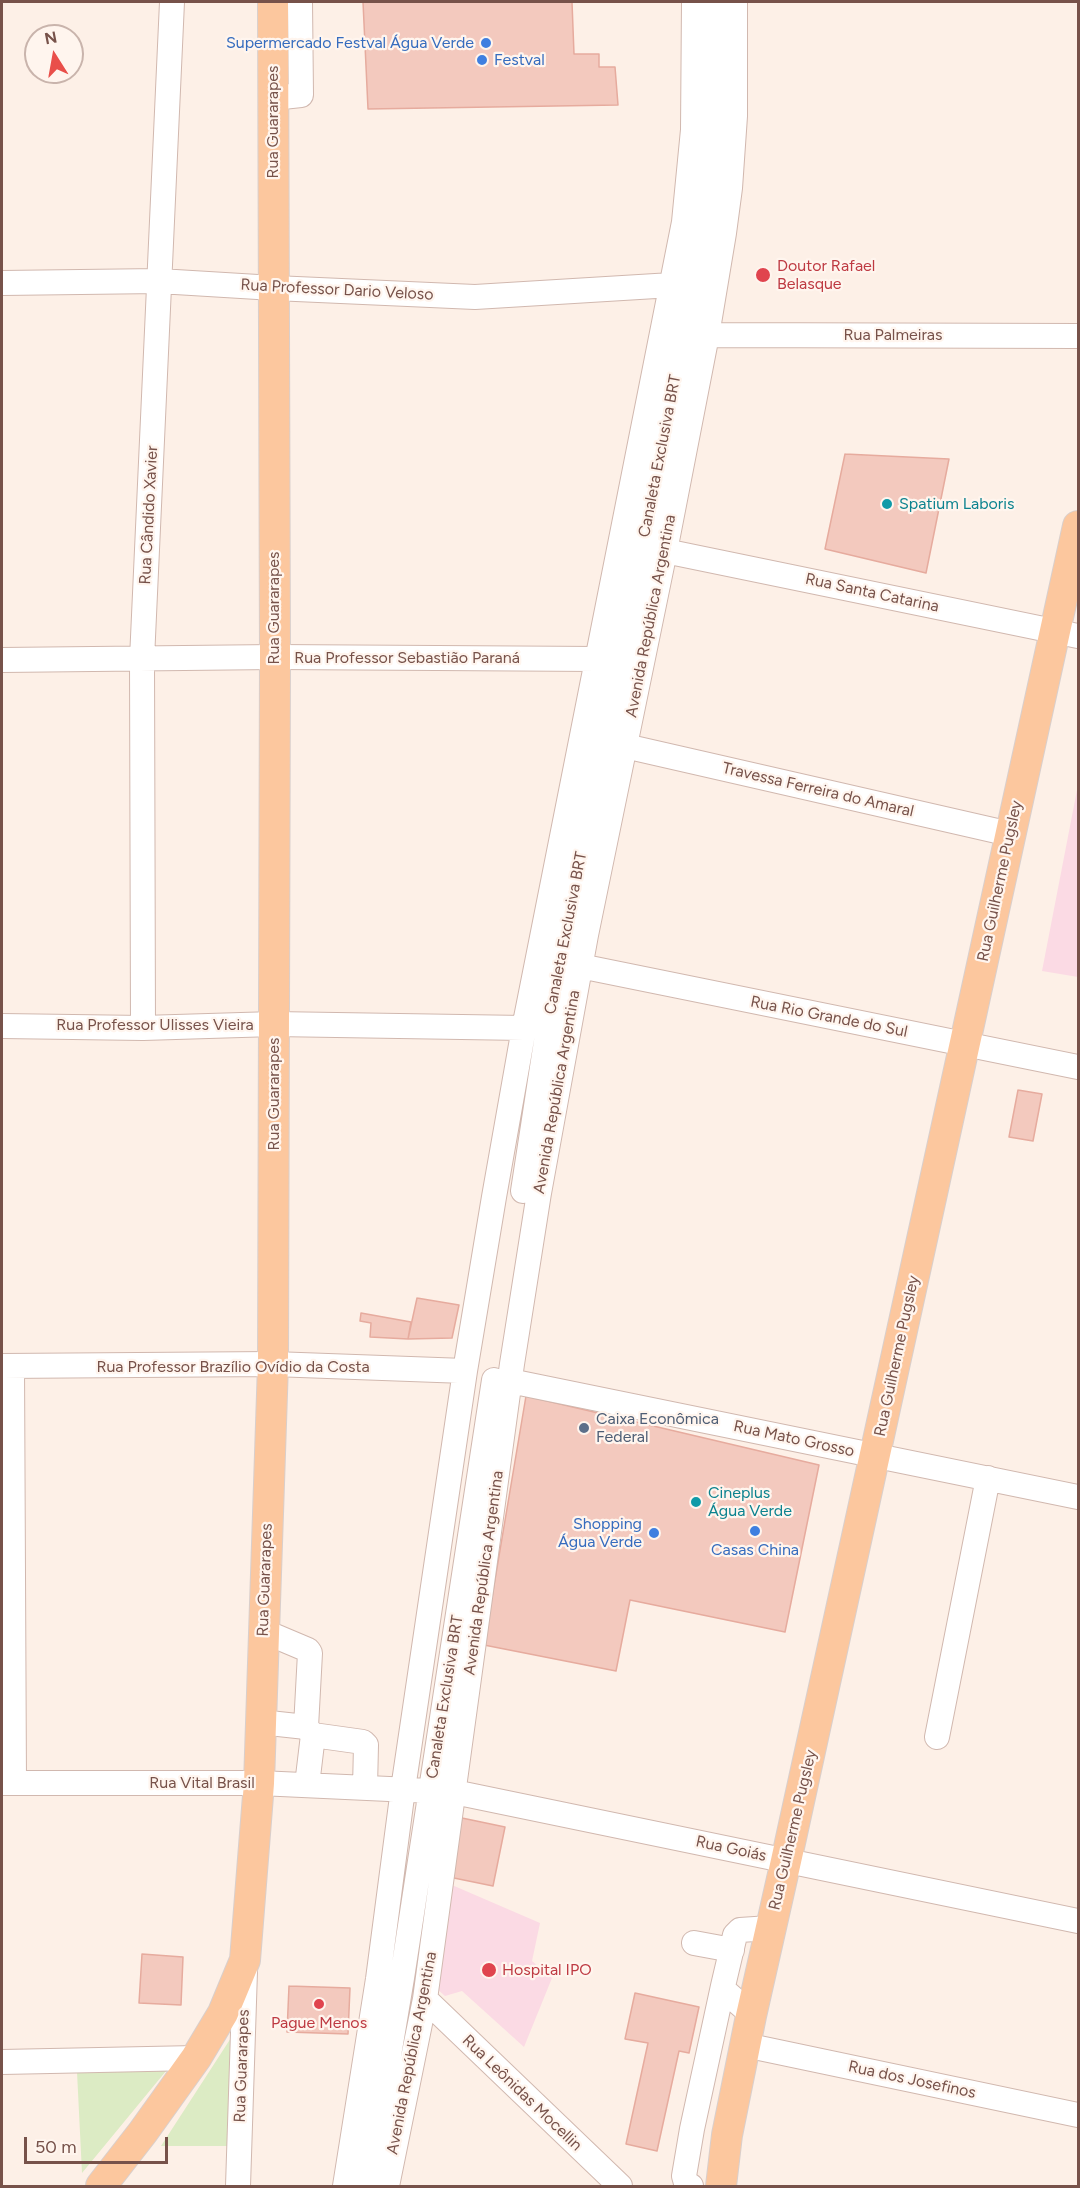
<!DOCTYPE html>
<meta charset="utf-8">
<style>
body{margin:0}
#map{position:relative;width:1080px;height:2188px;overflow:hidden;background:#fdf0e7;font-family:Figtree,sans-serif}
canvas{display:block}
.frame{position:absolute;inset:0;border:3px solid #77524a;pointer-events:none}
.north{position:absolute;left:24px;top:24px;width:60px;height:60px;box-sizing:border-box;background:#fff5ee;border:2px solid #c9b4ac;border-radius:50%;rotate:349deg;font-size:16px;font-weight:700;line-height:24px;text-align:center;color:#77524a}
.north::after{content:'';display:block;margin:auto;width:21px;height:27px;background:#e94f4a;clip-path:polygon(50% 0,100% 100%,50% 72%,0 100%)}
.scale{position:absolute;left:24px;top:2137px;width:144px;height:27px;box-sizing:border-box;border:3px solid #77524a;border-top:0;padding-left:8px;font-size:18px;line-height:21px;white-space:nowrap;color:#77524a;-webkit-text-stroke:4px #fff5ee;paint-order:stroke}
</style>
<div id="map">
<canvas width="1080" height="2188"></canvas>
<div class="frame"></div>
<div class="north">N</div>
<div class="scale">50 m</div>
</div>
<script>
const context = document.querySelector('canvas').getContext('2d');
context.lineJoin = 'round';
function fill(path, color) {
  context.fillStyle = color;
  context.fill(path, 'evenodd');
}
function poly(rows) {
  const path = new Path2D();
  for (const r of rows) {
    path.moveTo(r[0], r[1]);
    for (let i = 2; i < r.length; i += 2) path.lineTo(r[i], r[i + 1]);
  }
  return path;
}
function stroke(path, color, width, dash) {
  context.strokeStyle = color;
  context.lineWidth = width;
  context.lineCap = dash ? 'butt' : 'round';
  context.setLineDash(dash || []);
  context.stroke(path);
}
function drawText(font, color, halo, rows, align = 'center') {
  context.font = font + ' Figtree,sans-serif';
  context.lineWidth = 4.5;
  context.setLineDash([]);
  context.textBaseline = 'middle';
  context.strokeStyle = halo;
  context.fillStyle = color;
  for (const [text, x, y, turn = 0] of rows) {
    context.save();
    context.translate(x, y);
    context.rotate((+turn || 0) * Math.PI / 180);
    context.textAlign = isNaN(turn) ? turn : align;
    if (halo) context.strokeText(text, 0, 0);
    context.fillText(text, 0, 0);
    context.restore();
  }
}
fill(poly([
 [1077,790,1078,791,1078,977,1042,971],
 [445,1882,540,1923,532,1961,552,1978,524,2047,462,1991,445,1996,436,1988]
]), '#fbdae4');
fill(poly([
 [240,2024,231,2146,161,2146],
 [166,2071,82,2173,77,2072]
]), '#dcebc4');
const building = poly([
 [363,2,572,2,574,54,599,54,599,67,615,67,618,105,368,109,363,2],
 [845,454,949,459,926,573,825,549,845,454],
 [1018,1090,1042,1094,1033,1141,1009,1137,1018,1090],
 [417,1298,459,1305,452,1338,408,1339,417,1298],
 [361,1313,411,1322,408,1339,370,1337,371,1323,360,1321,361,1313],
 [526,1396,819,1465,785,1632,630,1600,616,1671,484,1645,526,1396],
 [462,1818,505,1827,493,1886,449,1877,462,1818],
 [142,1954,183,1957,181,2005,139,2003,142,1954],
 [289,1986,350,1988,348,2034,287,2032,289,1986],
 [635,1993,699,2007,689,2053,679,2051,657,2151,626,2144,648,2043,625,2039,635,1993]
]);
fill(building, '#f3c9be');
stroke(building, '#e6ab9e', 1.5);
const minor = poly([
 [273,98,301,95,300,2],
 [2,283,159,281,274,288,475,297,672,285],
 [707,335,1078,336],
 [665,551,1078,636],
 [2,660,275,657,597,659],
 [625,746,1010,834],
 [580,966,1078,1067],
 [2,1026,143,1028,274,1024,524,1028,534,1017],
 [143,1028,142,659,172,2],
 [523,1191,553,996,699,264,712,161,714,109,714,2],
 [2,1366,273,1364,465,1371],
 [12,1366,14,1783],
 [510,1381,1078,1497],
 [263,1631,308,1650,310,1653,306,1727,313,1735,363,1742,366,1745,365,1788],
 [260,1722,306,1727],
 [937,1737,988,1478],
 [2,1783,259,1783,454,1792,1078,1921],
 [307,1785,313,1735],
 [694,1943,732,1950],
 [425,1999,620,2186],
 [751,2014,726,1992,723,1986,735,1935,740,1930,770,1928],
 [745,2045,1078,2115],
 [2,2062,196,2058],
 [238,2186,245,1971],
 [345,2186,378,1979,403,1789,465,1371,494,1197,524,1028,684,222,693,130,694,2],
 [367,2186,402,1978,494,1380],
 [387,2186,425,1999,512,1364,539,1193,586,935,665,551,707,335,724,233,730,188,735,116,735,2],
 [691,2186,686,2183,684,2176,692,2129,723,1986]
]);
const major = poly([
 [101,2186,143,2132,196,2058,223,2013,245,1960,259,1783,273,1364,275,657,273,2],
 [721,2186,727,2135,751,2016,786,1861,1078,526]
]);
stroke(minor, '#d1b8af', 26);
stroke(major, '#d9cfcc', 32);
stroke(minor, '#fff', 24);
stroke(major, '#fcc79e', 30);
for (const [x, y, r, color] of [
 [486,43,6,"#3f7fe0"],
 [482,60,6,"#3f7fe0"],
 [763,275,8,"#e0444e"],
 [887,504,6,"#0f9aa8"],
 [584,1428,6,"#5c6f8a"],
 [696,1502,6,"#0f9aa8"],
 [755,1531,6,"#3f7fe0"],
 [654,1533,6,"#3f7fe0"],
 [489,1970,8,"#e0444e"],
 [319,2004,6,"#e0444e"]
]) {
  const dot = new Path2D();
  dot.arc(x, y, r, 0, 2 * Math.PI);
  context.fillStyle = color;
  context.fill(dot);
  stroke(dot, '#fff5ee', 2);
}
drawText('16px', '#366cbe', '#fff5ee', [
 ["Supermercado Festval Água Verde",474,43],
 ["Festval",494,60,"left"],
 ["Shopping",642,1524],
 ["Água Verde",642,1542],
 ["Casas China",755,1550,"center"]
], 'right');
drawText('16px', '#77524a', '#fff5ee', [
 ["Rua Guararapes",273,122,-90],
 ["Rua Professor Dario Veloso",337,290,3],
 ["Rua Palmeiras",893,335],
 ["Canaleta Exclusiva BRT",660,456,-79],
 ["Rua Cândido Xavier",149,515,-87],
 ["Rua Santa Catarina",872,593,12],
 ["Rua Guararapes",274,608,-90],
 ["Avenida República Argentina",651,616,-79],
 ["Rua Professor Sebastião Paraná",407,658],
 ["Travessa Ferreira do Amaral",818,790,13],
 ["Rua Guilherme Pugsley",1000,881,-78],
 ["Canaleta Exclusiva BRT",566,933,-79],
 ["Rua Rio Grande do Sul",829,1017,11],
 ["Rua Professor Ulisses Vieira",155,1025],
 ["Avenida República Argentina",557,1092,-80],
 ["Rua Guararapes",274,1094,-90],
 ["Rua Guilherme Pugsley",897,1356,-78],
 ["Rua Professor Brazílio Ovídio da Costa",233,1367],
 ["Rua Mato Grosso",794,1439,12],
 ["Avenida República Argentina",484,1573,-82],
 ["Rua Guararapes",265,1580,-88],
 ["Canaleta Exclusiva BRT",445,1697,-81],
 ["Rua Vital Brasil",202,1783],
 ["Rua Guilherme Pugsley",793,1830,-77],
 ["Rua Goiás",731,1849,12],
 ["Avenida República Argentina",412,2053,-79],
 ["Rua Guararapes",242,2066,-88],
 ["Rua dos Josefinos",912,2080,12],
 ["Rua Leônidas Mocellin",522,2093,44]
]);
drawText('16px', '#be3a42', '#fff5ee', [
 ["Doutor Rafael",777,266],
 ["Belasque",777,284],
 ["Hospital IPO",502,1970],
 ["Pague Menos",319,2023,"center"]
], 'left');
drawText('16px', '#0d838f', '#fff5ee', [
 ["Spatium Laboris",899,504],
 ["Cineplus",708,1493],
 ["Água Verde",708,1511]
], 'left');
drawText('16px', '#4e5e75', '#fff5ee', [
 ["Caixa Econômica",596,1419],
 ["Federal",596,1437]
], 'left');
</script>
